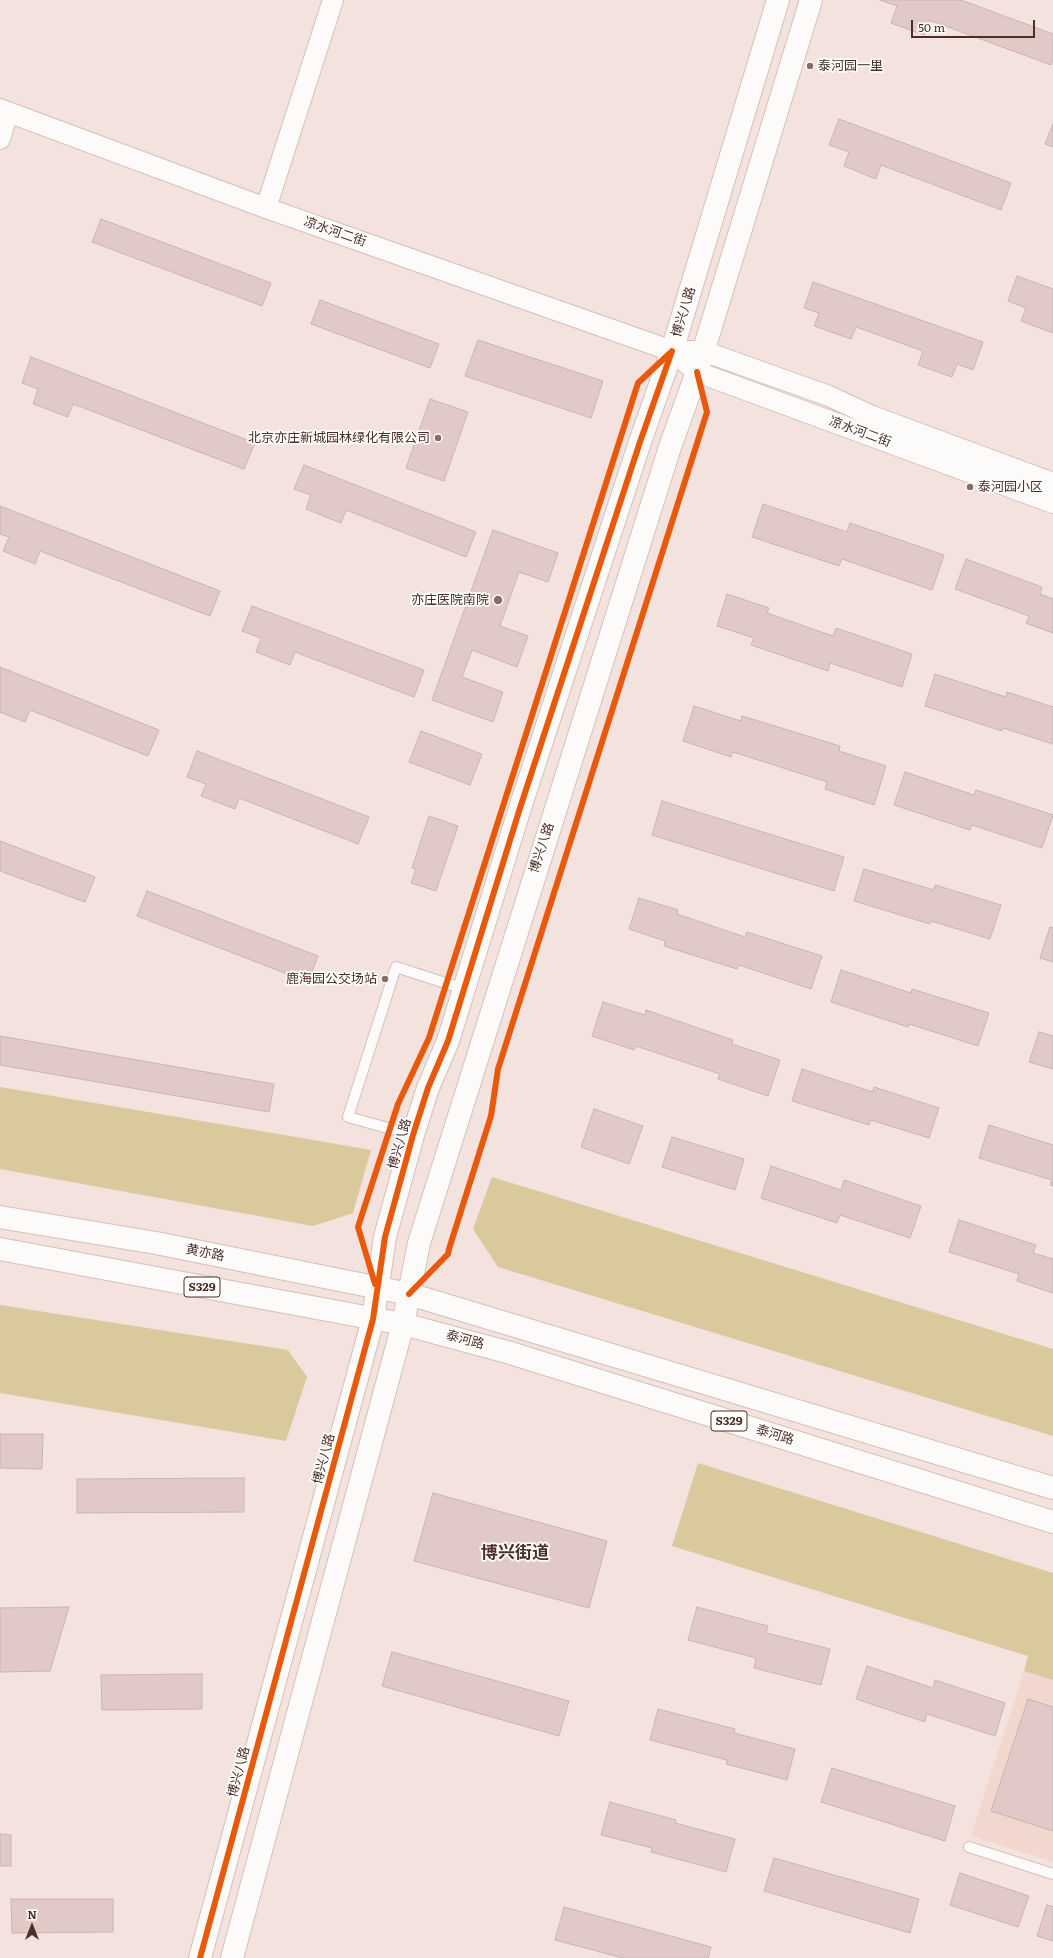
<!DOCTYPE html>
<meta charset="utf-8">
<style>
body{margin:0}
#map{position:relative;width:1053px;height:1958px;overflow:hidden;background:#f3e2dd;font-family:Literata,serif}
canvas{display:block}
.north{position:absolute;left:12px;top:1906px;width:40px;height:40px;-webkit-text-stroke:3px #fff;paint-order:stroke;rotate:0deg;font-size:11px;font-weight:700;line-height:16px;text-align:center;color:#4c2e24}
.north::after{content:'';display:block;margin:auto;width:14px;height:18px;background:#4c2e24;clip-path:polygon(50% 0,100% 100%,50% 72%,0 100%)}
.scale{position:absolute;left:911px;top:20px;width:124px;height:18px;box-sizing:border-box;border:2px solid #4c2e24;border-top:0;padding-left:5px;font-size:12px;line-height:14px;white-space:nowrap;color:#4c2e24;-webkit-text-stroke:3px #fff;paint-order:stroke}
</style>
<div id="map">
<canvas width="1053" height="1958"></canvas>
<div class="north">N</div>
<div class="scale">50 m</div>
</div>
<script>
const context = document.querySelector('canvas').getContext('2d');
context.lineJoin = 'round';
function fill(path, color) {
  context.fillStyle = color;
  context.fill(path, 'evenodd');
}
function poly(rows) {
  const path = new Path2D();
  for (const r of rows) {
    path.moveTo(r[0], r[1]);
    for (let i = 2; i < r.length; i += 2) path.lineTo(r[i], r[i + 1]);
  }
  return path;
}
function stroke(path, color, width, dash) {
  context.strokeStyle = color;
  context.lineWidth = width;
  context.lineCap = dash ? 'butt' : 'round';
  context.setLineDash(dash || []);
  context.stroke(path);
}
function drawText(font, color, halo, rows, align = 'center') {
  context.font = font + ' Literata,"Noto Sans SC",serif';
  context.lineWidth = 3.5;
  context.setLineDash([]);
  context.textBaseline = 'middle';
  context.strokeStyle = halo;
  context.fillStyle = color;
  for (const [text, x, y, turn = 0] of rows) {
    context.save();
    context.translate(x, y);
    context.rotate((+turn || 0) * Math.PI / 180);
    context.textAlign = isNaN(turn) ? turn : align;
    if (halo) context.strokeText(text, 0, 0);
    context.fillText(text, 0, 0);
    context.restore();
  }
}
fill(poly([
 [1024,1671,1053,1680,1053,1862,971,1836]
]), '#f2d7cf');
fill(poly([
 [0,1087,284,1135,371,1150,353,1213,313,1226,0,1169],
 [492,1177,1053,1349,1053,1436,498,1267,473,1229],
 [0,1305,288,1350,307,1377,286,1441,0,1393],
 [698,1463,1053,1573,1053,1680,1024,1671,1028,1656,672,1546]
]), '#d9c99d');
const building = poly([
 [880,0,961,0,1053,34,1053,60,1051,65,929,20,924,35,891,23,897,6,880,0],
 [839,119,1011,183,1001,210,881,165,876,179,844,166,849,152,829,145,839,119],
 [1053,124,1053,147,1045,144,1053,124],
 [101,219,271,283,262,306,92,242,101,219],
 [1017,276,1053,289,1053,333,1021,321,1026,308,1008,301,1017,276],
 [813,282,983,342,973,370,957,364,952,377,918,365,923,351,856,327,851,339,814,326,819,313,804,308,813,282],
 [320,300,439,344,430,368,311,324,320,300],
 [478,340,603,381,591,418,465,376,478,340],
 [31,357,255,443,244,469,73,404,68,417,33,404,38,389,22,383,31,357],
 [430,399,468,412,444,481,406,468,430,399],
 [304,465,476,532,466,557,346,510,341,523,306,509,311,495,294,489,304,465],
 [763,504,847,532,850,523,944,555,932,590,842,559,839,566,752,537,763,504],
 [0,506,220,591,210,616,40,551,35,564,3,551,9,537,0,534,0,506],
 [493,530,558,553,548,582,519,572,500,626,528,636,517,667,472,650,462,677,503,692,493,722,432,700,493,530],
 [966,559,1042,587,1040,594,1053,599,1053,633,1026,623,1029,616,955,589,966,559],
 [727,594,769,608,767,613,833,636,836,628,912,654,902,687,830,663,828,671,751,645,754,638,717,626,727,594],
 [252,606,424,670,414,697,295,652,290,665,256,652,261,638,242,631,252,606],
 [0,667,159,730,148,756,30,710,25,722,0,712,0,667],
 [935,674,1006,697,1007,692,1053,707,1053,744,1003,728,1002,731,925,706,935,674],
 [694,706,741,721,742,716,840,746,839,751,886,766,874,805,825,789,827,782,733,752,731,757,683,741,694,706],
 [421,731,482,754,470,785,409,762,421,731],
 [197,751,369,817,358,844,239,798,235,809,201,796,206,784,187,777,197,751],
 [905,772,974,795,976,790,1053,815,1042,848,972,825,970,830,894,805,905,772],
 [662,801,844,857,834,891,652,835,662,801],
 [429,816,458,826,436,891,411,883,416,869,412,868,429,816],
 [0,841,95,877,85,902,0,871,0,841],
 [864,869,934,890,935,885,1001,905,990,939,931,921,930,924,854,901,864,869],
 [147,891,318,956,308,982,137,916,147,891],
 [639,898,678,910,677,914,745,937,747,932,822,956,811,989,739,965,737,969,664,946,665,941,629,929,639,898],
 [1050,927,1053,928,1053,962,1040,958,1050,927],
 [841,970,911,993,912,989,989,1013,978,1046,909,1024,908,1027,831,1002,841,970],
 [603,1002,645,1015,646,1010,733,1040,732,1044,780,1060,768,1096,718,1079,720,1074,636,1046,634,1050,592,1036,603,1002],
 [1039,1032,1053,1036,1053,1069,1029,1062,1039,1032],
 [0,1036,274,1084,269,1112,0,1065,0,1036],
 [802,1069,873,1092,874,1087,939,1108,929,1138,871,1120,869,1125,792,1101,802,1069],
 [594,1109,643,1126,629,1164,581,1147,594,1109],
 [989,1125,1053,1145,1053,1186,1050,1185,1052,1180,979,1158,989,1125],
 [672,1137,744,1159,735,1190,662,1167,672,1137],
 [771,1166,841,1190,844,1180,921,1206,910,1238,840,1215,837,1223,761,1198,771,1166],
 [959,1220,1036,1245,1033,1253,1053,1259,1053,1293,1017,1281,1019,1274,949,1252,959,1220],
 [0,1434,43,1434,42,1469,0,1468,0,1434],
 [244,1478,244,1512,77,1513,77,1479,244,1478],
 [433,1493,607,1541,589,1608,414,1561,433,1493],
 [69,1607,50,1671,0,1672,0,1608,69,1607],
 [697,1607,768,1626,766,1633,830,1649,821,1685,754,1668,756,1658,688,1640,697,1607],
 [392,1652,569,1701,559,1736,382,1686,392,1652],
 [867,1666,933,1688,935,1680,1005,1703,995,1736,927,1714,925,1722,856,1699,867,1666],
 [202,1674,202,1709,102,1710,101,1675,202,1674],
 [1028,1699,1053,1707,1053,1831,991,1811,1028,1699],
 [658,1709,735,1729,734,1733,795,1749,787,1780,726,1764,727,1760,650,1740,658,1709],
 [832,1768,955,1806,945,1841,821,1802,832,1768],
 [610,1802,676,1820,675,1823,735,1839,726,1872,651,1852,652,1848,601,1835,610,1802],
 [0,1834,11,1835,11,1866,0,1866,0,1834],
 [774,1858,919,1899,910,1933,764,1891,774,1858],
 [960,1873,1029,1896,1018,1927,950,1905,960,1873],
 [11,1899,113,1899,113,1932,12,1933,11,1899],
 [1047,1905,1053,1907,1053,1941,1037,1936,1047,1905],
 [564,1907,711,1947,708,1958,623,1958,555,1940,564,1907]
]);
fill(building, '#e1c9c7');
stroke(building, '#cab4b2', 1);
const lane = poly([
 [413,1135,348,1117,396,967,464,989],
 [969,1847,1053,1874]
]);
const street = poly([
 [0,109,266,208,672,351,697,372,1053,503],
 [0,139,8,112],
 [266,208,333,0],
 [688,351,703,351,829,396,872,416,1053,483]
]);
const secondary = poly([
 [200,1958,373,1319,385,1237,413,1135,428,1088,448,1041,520,808,640,442,672,351,778,0],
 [232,1958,403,1324,419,1243,670,447,697,372,811,0]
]);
const primary = poly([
 [0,1217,156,1243,409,1294,1053,1488],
 [0,1249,403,1324,440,1334,507,1352,1053,1522]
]);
stroke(lane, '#d6bfb9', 12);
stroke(street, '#d6bfb9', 22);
stroke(secondary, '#d6bfb9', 24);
stroke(primary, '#d6bfb9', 24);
stroke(lane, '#fdfbfa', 10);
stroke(street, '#fdfbfa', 20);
stroke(secondary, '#fdfbfa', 22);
stroke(primary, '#fdfbfa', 22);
stroke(poly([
 [375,1284,358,1227,398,1104,429,1038,638,383,670,353],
 [409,1294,448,1254,449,1249,491,1116,498,1069,707,412,697,372],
 [200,1958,373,1319,385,1237,413,1135,428,1088,448,1041,520,808,640,442,672,351]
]), '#e8590c', 6);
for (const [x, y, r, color] of [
 [810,66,4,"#866d65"],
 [438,438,4,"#866d65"],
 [970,487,4,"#866d65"],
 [498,600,5,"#866d65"],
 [385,979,4,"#866d65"]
]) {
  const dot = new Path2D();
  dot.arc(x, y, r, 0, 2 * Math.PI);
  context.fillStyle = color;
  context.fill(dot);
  stroke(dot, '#fff', 1.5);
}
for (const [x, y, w] of [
 [202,1287,36],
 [729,1421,36]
]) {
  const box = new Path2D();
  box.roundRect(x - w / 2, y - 10, w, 20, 3);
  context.fillStyle = '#fff';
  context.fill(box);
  stroke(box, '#4c2e24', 1);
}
drawText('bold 12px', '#4c2e24', null, [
 ["S329",202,1287],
 ["S329",729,1421]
]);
drawText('13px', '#4c2e24', '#fff', [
 ["泰河园一里",818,66,"left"],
 ["北京亦庄新城园林绿化有限公司",430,438],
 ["泰河园小区",978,487,"left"],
 ["亦庄医院南院",489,600],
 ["鹿海园公交场站",377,979]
], 'right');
drawText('13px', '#4c2e24', '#fff', [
 ["凉水河二街",335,232,19],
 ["博兴八路",684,312,-73],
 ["凉水河二街",860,432,20],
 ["博兴八路",542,848,-72],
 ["博兴八路",400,1144,-74],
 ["黄亦路",205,1253,11],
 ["泰河路",465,1340,15],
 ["泰河路",775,1435,17],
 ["博兴八路",324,1459,-75],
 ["博兴八路",239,1772,-75]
]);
drawText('bold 17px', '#4c2e24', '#fff', [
 ["博兴街道",515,1553]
]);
</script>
